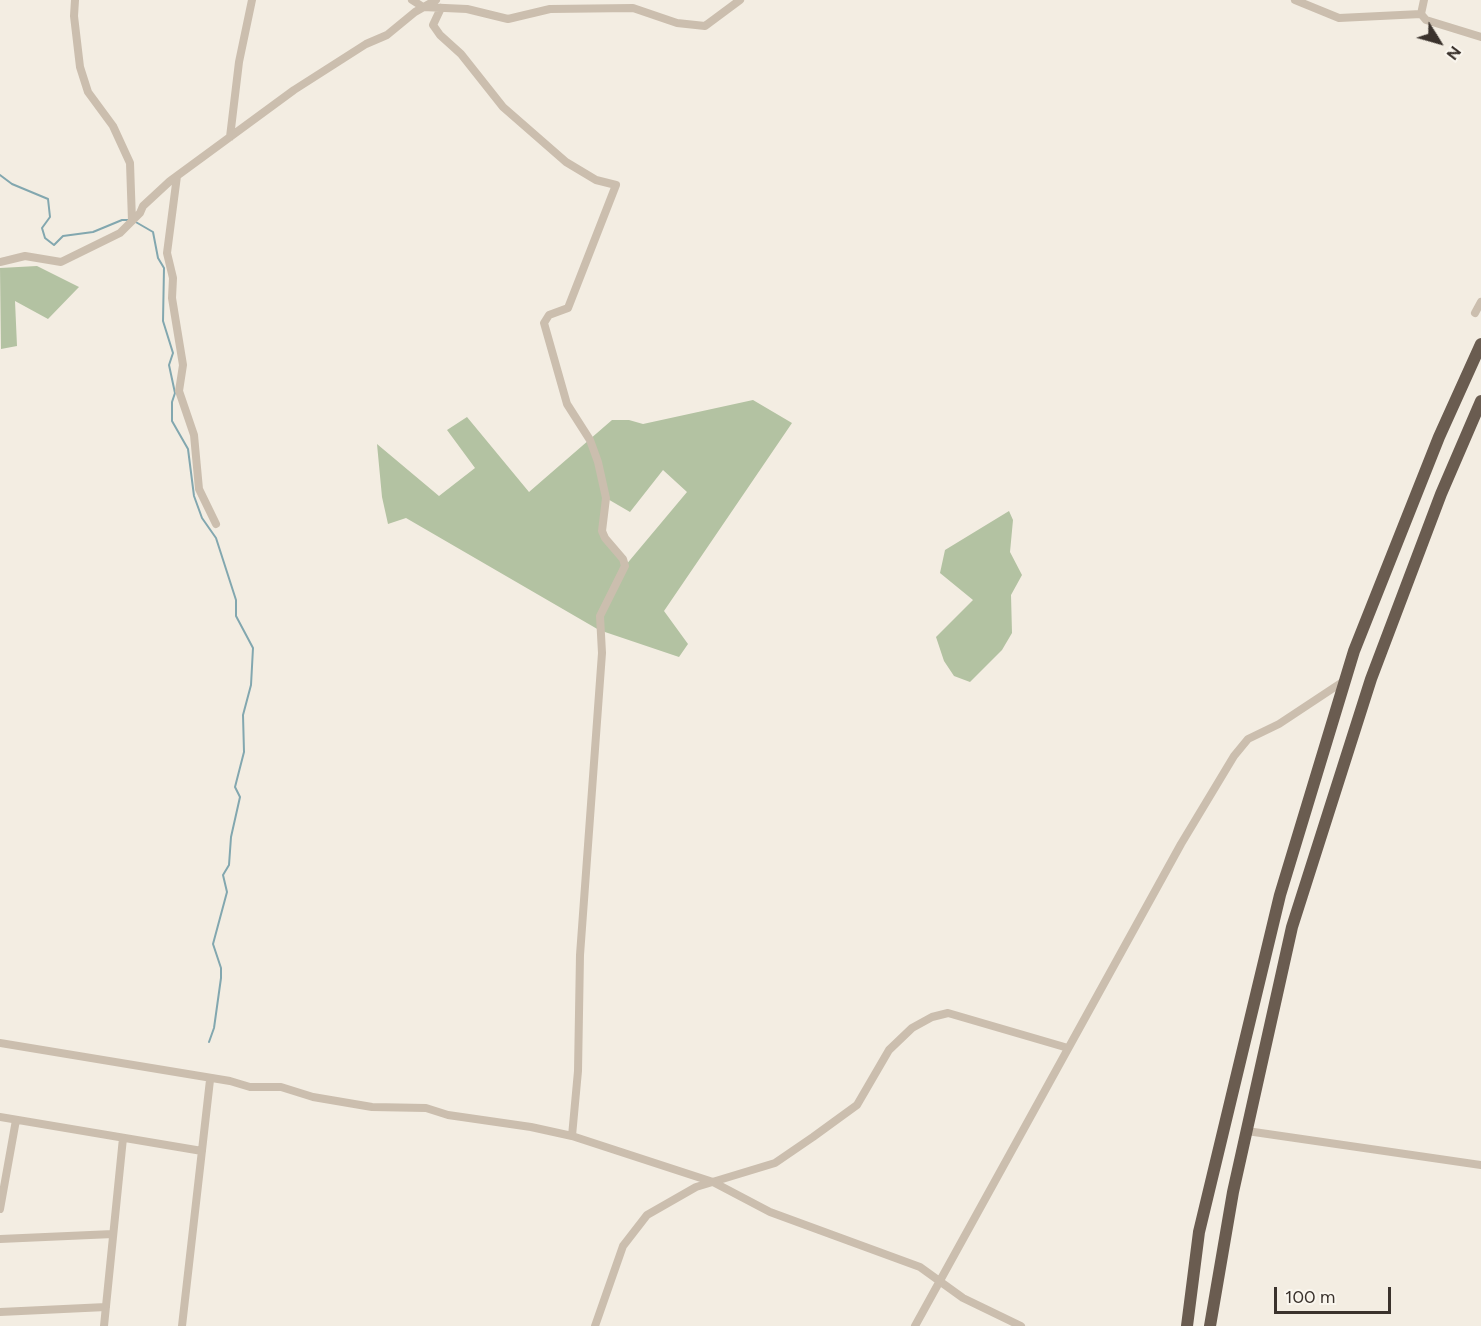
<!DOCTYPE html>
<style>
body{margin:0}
#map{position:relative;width:1481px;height:1326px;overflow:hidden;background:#f3ede2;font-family:Figtree,sans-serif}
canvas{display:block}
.north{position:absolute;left:1409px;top:12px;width:60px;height:60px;-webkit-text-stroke:4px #faf6ee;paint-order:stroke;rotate:127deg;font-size:16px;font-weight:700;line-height:24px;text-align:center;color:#3a322c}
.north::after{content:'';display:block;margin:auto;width:21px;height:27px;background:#3a322c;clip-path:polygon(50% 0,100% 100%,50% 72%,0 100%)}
.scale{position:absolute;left:1274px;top:1287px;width:117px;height:27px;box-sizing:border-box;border:3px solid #3a322c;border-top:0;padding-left:8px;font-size:18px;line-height:21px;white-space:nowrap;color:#3a322c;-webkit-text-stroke:4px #faf6ee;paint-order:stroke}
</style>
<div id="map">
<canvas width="1481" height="1326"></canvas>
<div class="north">N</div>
<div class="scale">100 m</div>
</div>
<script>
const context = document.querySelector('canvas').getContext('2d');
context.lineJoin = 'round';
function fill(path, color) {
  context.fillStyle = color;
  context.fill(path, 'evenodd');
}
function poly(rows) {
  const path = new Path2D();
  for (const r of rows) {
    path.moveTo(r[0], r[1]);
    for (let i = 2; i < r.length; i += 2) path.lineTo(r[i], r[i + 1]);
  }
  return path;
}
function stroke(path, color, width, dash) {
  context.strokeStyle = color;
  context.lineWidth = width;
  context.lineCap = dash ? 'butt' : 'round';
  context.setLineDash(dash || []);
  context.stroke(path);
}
fill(poly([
 [37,266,79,287,48,319,15,301,17,346,1,349,0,268],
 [753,400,792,423,664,611,688,644,679,657,599,630,406,518,388,524,382,497,377,444,439,496,475,468,447,430,467,417,529,492,612,420,629,420,643,424],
 [663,470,687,492,625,566,602,531,606,498,630,512],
 [1009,511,1013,520,1010,552,1022,575,1011,595,1012,633,1002,650,970,682,954,676,944,661,936,637,973,600,940,573,945,550]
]), '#b3c2a2');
stroke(poly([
 [0,175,12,184,48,199,50,217,42,228,45,238,54,245,63,236,93,232,122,220,128,220],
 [134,221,153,232,158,258,164,268,163,321,173,353,169,365,175,393,172,402,172,421,188,449,194,496,202,518,216,538,236,600,236,616,253,648,251,685,243,715,244,752,235,787,240,797,231,837,229,865,223,875,227,892,213,944,221,968,221,978,214,1028,209,1042]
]), '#82a7af', 2);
stroke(poly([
 [75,0,74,16,80,67,88,92,113,126,130,163,132,221],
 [412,0,423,7,467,9,508,19,550,9,633,8,677,23,705,26,740,0],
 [1295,0,1339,18,1421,14],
 [1424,0,1421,14,1426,20,1481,37],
 [441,8,433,25,440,35,461,54,503,107,566,162,596,180,616,185,568,308,549,315,544,323,567,404,590,440,598,462,606,498,602,531,605,538,623,559,625,566,600,616,602,653,580,955,578,1071,572,1136],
 [230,137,239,62,252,0],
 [177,176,167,253,173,278,172,298,183,365,179,391,194,435,199,489,216,524],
 [0,262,25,256,61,262,120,233,140,213,143,206,170,181,294,90,366,44,387,35,415,12,436,0],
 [1475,313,1481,302],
 [0,1043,230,1081,250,1087,281,1087,313,1097,372,1107,426,1108,448,1115,531,1127,572,1136,713,1182,770,1212,920,1267,963,1298,1021,1326],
 [0,1117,202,1151],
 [1247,1131,1481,1165],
 [0,1209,16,1120],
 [0,1239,113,1234],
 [0,1312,106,1307],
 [104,1326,123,1138],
 [182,1326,210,1080],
 [595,1326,623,1246,647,1215,696,1187,775,1163,813,1137,857,1105,889,1050,912,1028,932,1017,948,1013,1068,1048],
 [915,1326,1181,844,1234,756,1248,739,1279,724,1344,681]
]), '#cbbeae', 8);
stroke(poly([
 [1187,1326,1199,1232,1280,895,1354,651,1439,437,1481,344],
 [1210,1326,1233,1192,1292,927,1371,679,1441,494,1481,401]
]), '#6a5c50', 12);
</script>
